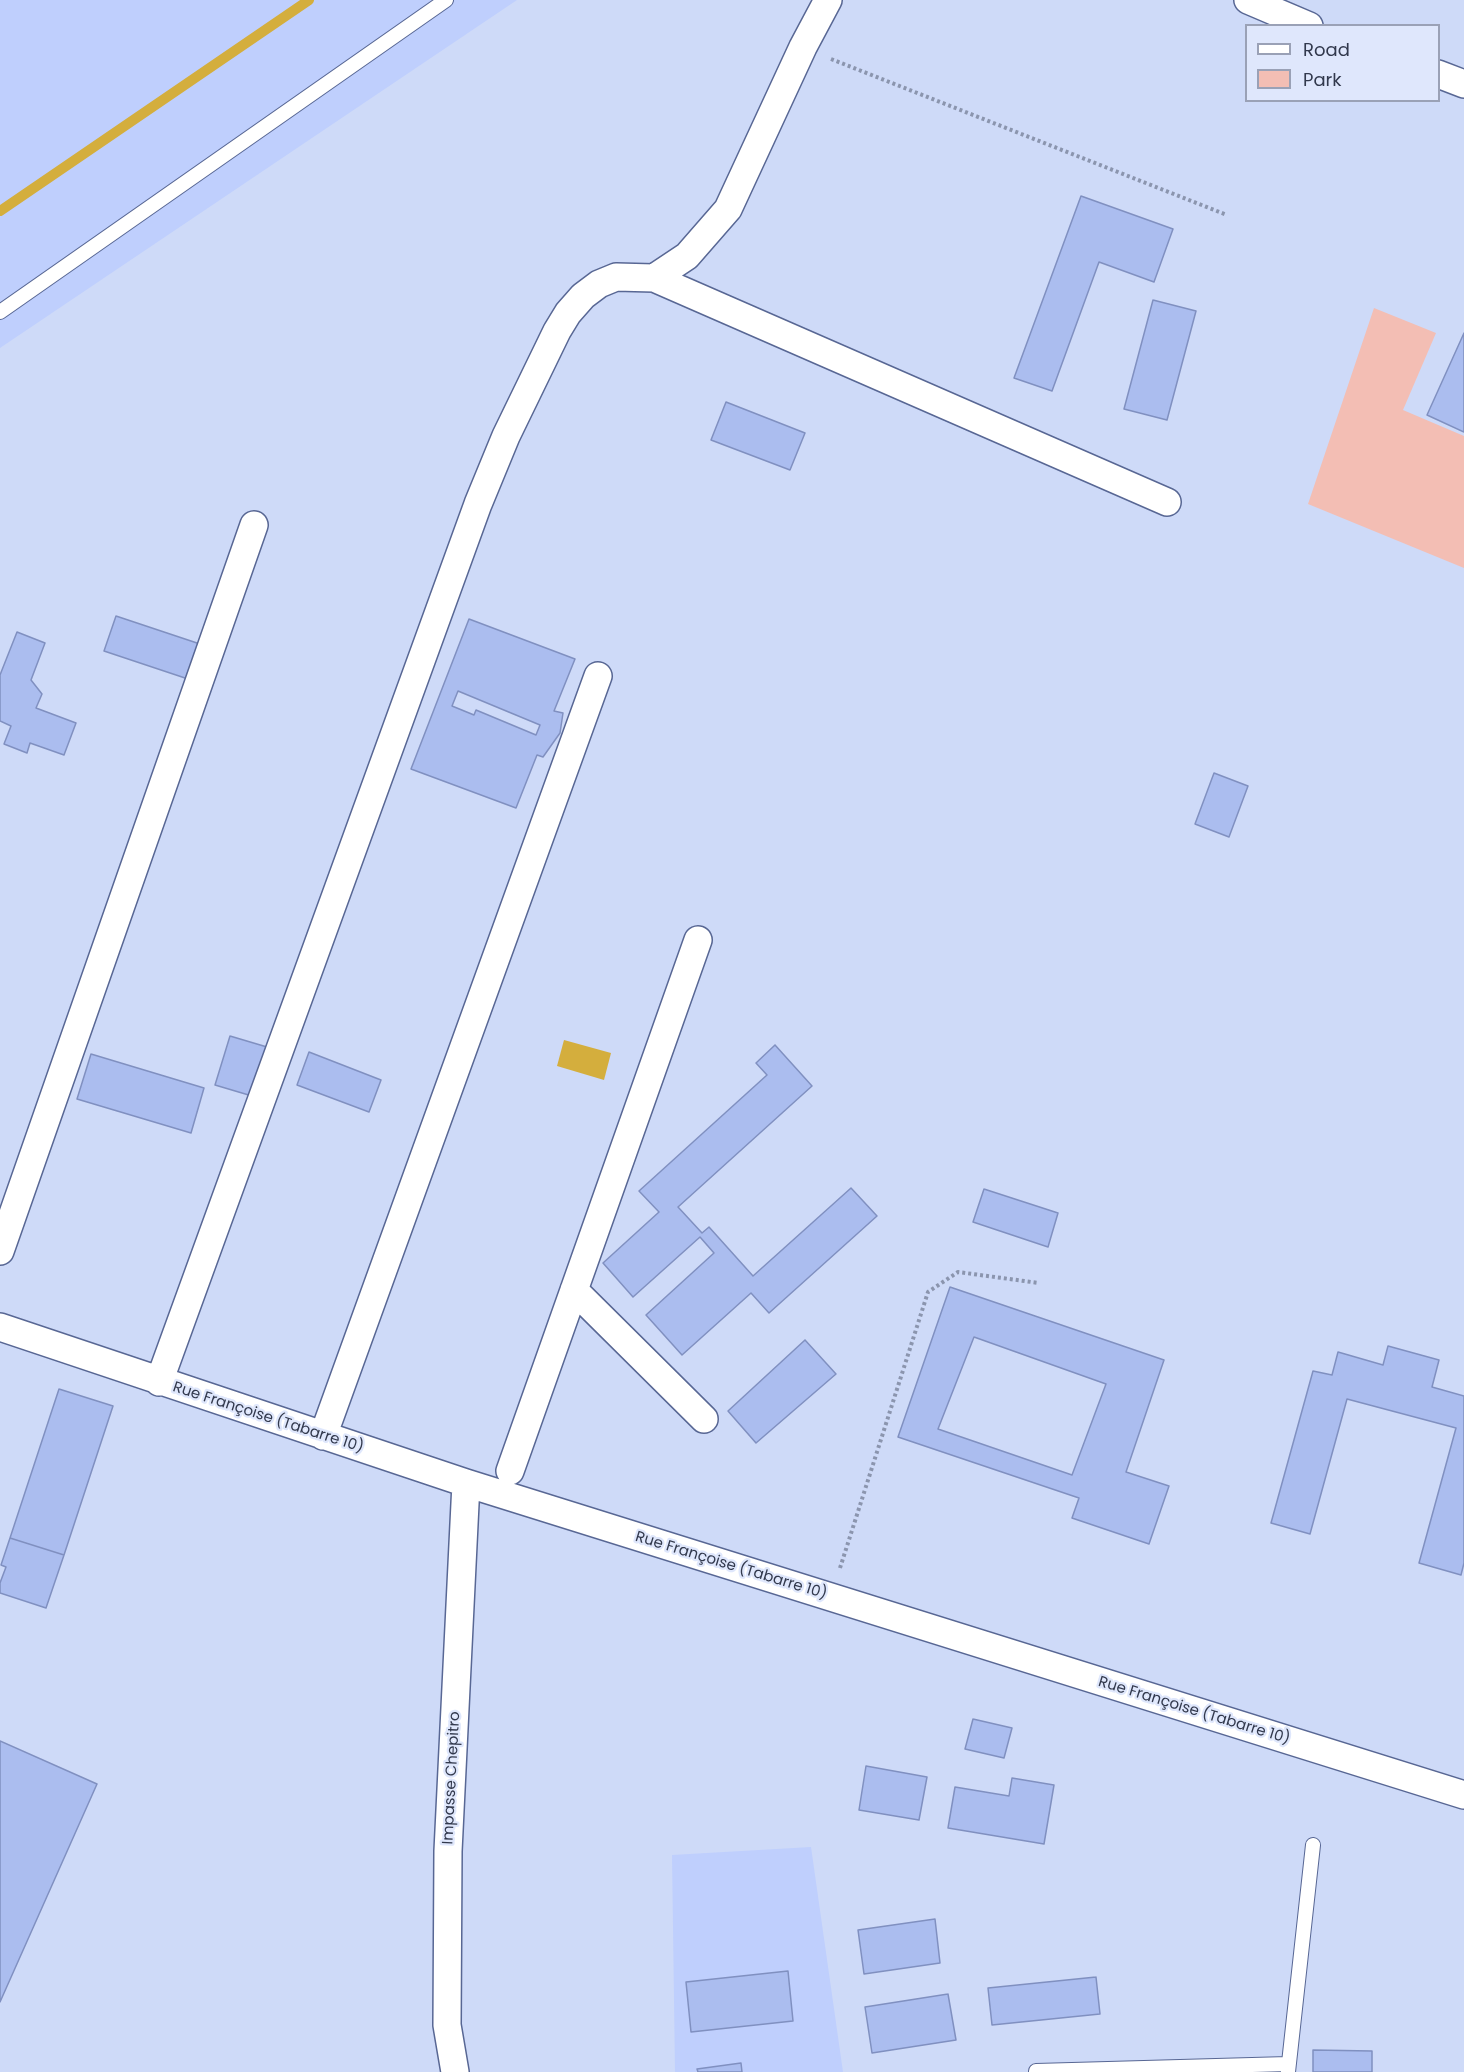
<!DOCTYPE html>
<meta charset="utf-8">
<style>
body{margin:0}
#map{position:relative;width:1464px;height:2072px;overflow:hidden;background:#cedaf8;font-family:Poppins,sans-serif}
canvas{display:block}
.legend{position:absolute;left:1245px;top:24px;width:195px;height:78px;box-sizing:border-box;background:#dfe7fc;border:2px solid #9aa1b6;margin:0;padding:8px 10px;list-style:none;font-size:18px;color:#32394d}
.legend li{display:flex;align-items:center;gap:12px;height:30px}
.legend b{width:30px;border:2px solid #9aa1b6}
</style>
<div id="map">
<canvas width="1464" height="2072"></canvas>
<ul class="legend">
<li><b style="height:8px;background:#fff"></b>Road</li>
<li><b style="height:16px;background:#f3beb4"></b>Park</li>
</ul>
</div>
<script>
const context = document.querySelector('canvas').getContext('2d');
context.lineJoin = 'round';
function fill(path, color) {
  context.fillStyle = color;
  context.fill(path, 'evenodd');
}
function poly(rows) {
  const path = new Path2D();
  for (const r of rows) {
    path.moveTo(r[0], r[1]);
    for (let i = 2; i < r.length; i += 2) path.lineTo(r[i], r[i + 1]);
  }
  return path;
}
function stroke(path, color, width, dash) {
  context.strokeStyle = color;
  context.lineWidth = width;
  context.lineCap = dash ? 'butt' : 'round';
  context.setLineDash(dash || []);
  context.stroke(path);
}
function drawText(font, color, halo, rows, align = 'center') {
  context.font = font + ' Poppins,sans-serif';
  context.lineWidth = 4.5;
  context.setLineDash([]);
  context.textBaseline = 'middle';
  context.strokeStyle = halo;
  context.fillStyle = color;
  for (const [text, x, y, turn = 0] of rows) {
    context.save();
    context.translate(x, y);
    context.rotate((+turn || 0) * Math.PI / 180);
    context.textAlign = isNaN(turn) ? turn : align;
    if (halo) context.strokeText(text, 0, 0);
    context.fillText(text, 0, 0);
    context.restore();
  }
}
fill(poly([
 [0,0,517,0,0,348],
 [811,1847,843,2072,675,2072,672,1855]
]), '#bfcffd');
fill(poly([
 [1374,308,1436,333,1403,410,1464,436,1464,568,1308,504]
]), '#f3beb4');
fill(poly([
 [564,1040,611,1053,604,1080,557,1066]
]), '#d4ae3d');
stroke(poly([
 [0,211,309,0]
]), '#d4ae3d', 10);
const building = poly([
 [1081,196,1173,229,1154,282,1099,262,1052,391,1014,378,1081,196],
 [1153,300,1196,311,1167,420,1124,409,1153,300],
 [1464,333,1464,432,1427,415,1464,333],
 [726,402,805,433,790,470,711,440,726,402],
 [116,616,203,645,191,680,104,651,116,616],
 [469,619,575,659,554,711,563,713,560,733,543,757,537,755,516,808,411,769,469,619],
 [458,691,540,725,536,735,476,710,474,715,452,706,458,691],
 [17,632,45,643,31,680,42,694,36,708,76,723,64,755,30,743,27,753,4,744,11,726,0,721,0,675,17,632],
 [1214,773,1248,786,1229,837,1195,824,1214,773],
 [230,1036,267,1047,252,1096,215,1085,230,1036],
 [775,1045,812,1086,678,1207,702,1233,709,1227,753,1276,851,1188,877,1216,769,1313,751,1293,682,1355,646,1315,714,1253,700,1237,633,1297,603,1263,659,1212,639,1191,767,1075,756,1063,775,1045],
 [309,1052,381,1080,369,1112,297,1085,309,1052],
 [91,1054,204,1088,191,1133,77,1099,91,1054],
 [984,1189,1058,1213,1048,1247,973,1222,984,1189],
 [950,1287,1164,1360,1126,1472,1169,1486,1149,1544,1072,1518,1079,1498,898,1437,950,1287],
 [974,1337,1106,1384,1072,1475,938,1429,974,1337],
 [805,1340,836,1374,756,1443,728,1411,805,1340],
 [1388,1346,1439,1360,1432,1387,1464,1396,1464,1563,1461,1575,1419,1563,1456,1428,1347,1399,1310,1534,1271,1523,1313,1371,1332,1375,1338,1352,1383,1365,1388,1346],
 [59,1389,113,1406,64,1555,10,1538,59,1389],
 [10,1538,64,1555,46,1608,0,1593,0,1583,6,1567,1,1565,10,1538],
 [973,1719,1012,1728,1004,1758,965,1749,973,1719],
 [0,1741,97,1784,0,2002,0,1741],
 [866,1766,927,1777,919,1820,859,1810,866,1766],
 [1012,1778,1054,1785,1044,1844,948,1828,955,1787,1009,1796,1012,1778],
 [935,1919,940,1963,864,1974,858,1930,935,1919],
 [788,1971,793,2021,691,2032,686,1982,788,1971],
 [1096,1977,1100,2014,992,2025,988,1988,1096,1977],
 [948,1994,956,2040,872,2053,865,2007,948,1994],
 [1313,2050,1372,2051,1372,2072,1313,2072,1313,2050],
 [741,2063,742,2072,698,2072,697,2069,741,2063]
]);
fill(building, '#abbdef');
stroke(building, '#8090c0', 1.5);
const lane = poly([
 [0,312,446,0],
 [1036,2071,1288,2064],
 [1288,2072,1313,1845]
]);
const street = poly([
 [1248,0,1309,26],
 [1438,74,1464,84],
 [654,278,687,256,728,209,803,47,828,0],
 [0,1251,254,525],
 [574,1290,704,1419],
 [0,1327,466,1483,1464,1795],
 [159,1382,478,504,506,436,557,331,568,313,583,296,599,284,616,277,654,278,1167,502],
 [323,1436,598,676],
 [510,1471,698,940],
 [455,2072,447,2025,448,1851,466,1483]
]);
stroke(lane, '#586794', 16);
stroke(street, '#586794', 30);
stroke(poly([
 [831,59,1227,215],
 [840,1568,928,1292,958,1272,1039,1283]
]), '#8b95ae', 4, [3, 3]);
stroke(lane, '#fff', 14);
stroke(street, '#fff', 27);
drawText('15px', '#32394d', '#dfe7fc', [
 ["Rue Françoise (Tabarre 10)",268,1418,18],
 ["Rue Françoise (Tabarre 10)",731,1566,17],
 ["Rue Françoise (Tabarre 10)",1194,1711,17],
 ["Impasse Chepitro",452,1778,-87]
]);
</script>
